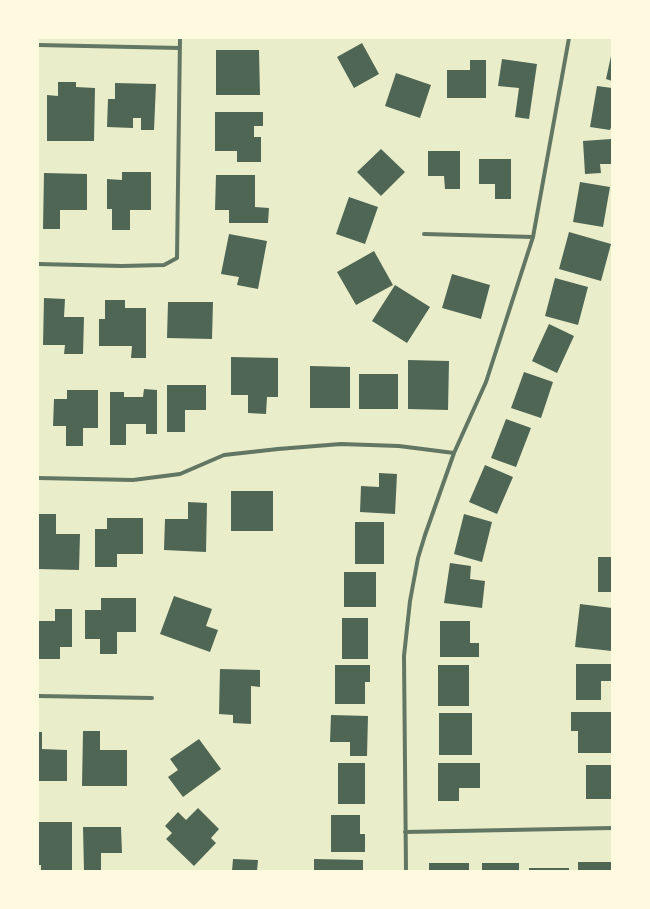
<!DOCTYPE html>
<style>
body{margin:0}
#map{position:relative;width:650px;height:909px;overflow:hidden;background:#e9edc9;font-family:"Alegreya Sans",sans-serif}
canvas{display:block}
.frame{position:absolute;inset:0;border:39px solid #fefae0;pointer-events:none}
</style>
<div id="map">
<canvas width="650" height="909"></canvas>
<div class="frame"></div>
</div>
<script>
const context = document.querySelector('canvas').getContext('2d');
context.lineJoin = 'round';
function fill(path, color) {
  context.fillStyle = color;
  context.fill(path, 'evenodd');
}
function poly(rows) {
  const path = new Path2D();
  for (const r of rows) {
    path.moveTo(r[0], r[1]);
    for (let i = 2; i < r.length; i += 2) path.lineTo(r[i], r[i + 1]);
  }
  return path;
}
function stroke(path, color, width, dash) {
  context.strokeStyle = color;
  context.lineWidth = width;
  context.lineCap = dash ? 'butt' : 'round';
  context.setLineDash(dash || []);
  context.stroke(path);
}
fill(poly([
 [362,43,379,74,354,88,337,57],
 [216,50,259,50,260,95,216,95],
 [611,56,612,56,612,81,606,79],
 [502,59,537,64,529,119,515,117,519,88,498,86],
 [470,60,486,60,486,98,447,98,447,70,470,70],
 [396,73,431,85,420,118,385,106],
 [58,82,76,82,76,87,95,88,94,141,47,141,47,95,58,96],
 [115,83,156,84,154,130,141,130,141,118,133,118,133,128,107,127,108,99,115,99],
 [597,86,612,88,612,125,610,130,590,127],
 [215,112,263,112,263,126,254,126,254,137,261,137,261,162,237,162,237,151,215,151],
 [611,139,612,164,600,164,601,173,585,174,583,141],
 [381,149,405,172,381,196,357,172],
 [428,151,460,151,460,189,445,189,444,176,428,176],
 [479,159,511,159,511,199,495,199,495,184,479,184],
 [122,172,151,172,151,210,130,210,130,230,112,230,112,209,107,209,107,179,122,180],
 [44,173,87,174,87,210,60,210,60,229,43,229],
 [216,175,255,175,255,207,269,208,268,223,229,223,229,210,215,210],
 [580,182,610,187,603,227,573,222],
 [349,197,378,207,365,244,336,234],
 [569,232,611,244,601,281,559,269],
 [229,234,267,241,258,289,237,285,239,277,221,274],
 [374,251,393,285,356,305,337,272],
 [452,274,490,285,481,319,442,308],
 [555,278,588,287,578,325,545,316],
 [395,285,430,307,407,343,372,321],
 [44,298,65,299,64,317,84,317,83,354,64,354,65,345,43,345],
 [105,300,125,300,125,308,146,308,146,358,131,358,132,346,99,346,99,319,105,319],
 [168,302,213,302,212,339,167,338],
 [549,324,574,336,557,373,532,361],
 [231,357,278,358,278,397,267,397,266,414,248,413,248,395,231,395],
 [408,360,449,361,448,410,408,409],
 [310,366,350,367,350,408,310,408],
 [524,372,553,382,541,418,511,408],
 [359,374,398,374,398,409,359,409],
 [167,385,206,385,206,410,185,410,185,432,167,432],
 [144,389,157,390,157,434,146,434,146,424,126,424,126,445,110,445,110,392,124,392,124,397,143,397],
 [67,390,98,390,98,428,83,428,83,446,66,446,66,426,53,426,54,399,67,399],
 [506,419,531,428,516,467,491,458],
 [485,465,513,477,497,514,469,502],
 [379,473,397,474,395,514,360,512,361,486,379,487],
 [231,491,273,491,273,531,231,531],
 [188,502,207,503,206,552,164,550,165,519,188,519],
 [38,514,56,514,56,534,80,534,79,570,38,569],
 [464,514,492,522,482,562,454,554],
 [107,518,143,518,143,554,117,554,117,567,95,567,95,529,107,529],
 [355,522,384,522,384,564,355,564],
 [598,557,612,557,612,592,598,592],
 [450,563,471,566,470,579,485,581,482,608,444,603],
 [344,572,376,572,376,607,344,607],
 [174,596,212,609,206,626,218,630,210,652,160,634],
 [101,598,136,598,136,632,117,632,117,654,100,654,100,639,85,639,85,610,101,610],
 [580,604,612,608,612,651,575,647],
 [55,609,72,609,72,647,60,647,60,659,38,659,38,621,55,621],
 [342,618,368,618,368,659,342,659],
 [440,621,470,621,470,643,479,643,479,657,440,657],
 [576,664,612,664,612,681,601,681,601,700,576,700],
 [335,665,370,665,370,682,365,682,365,704,335,704],
 [438,665,469,665,469,706,438,706],
 [220,669,260,670,260,687,251,686,251,724,233,723,233,715,219,714],
 [571,712,612,712,612,753,578,753,578,731,571,731],
 [439,713,472,713,472,755,439,755],
 [331,715,368,716,367,756,350,756,350,742,330,742],
 [83,731,100,731,100,750,127,750,127,786,82,786],
 [38,732,42,732,42,749,67,750,67,781,38,781],
 [199,739,221,769,183,797,168,777,178,770,170,759],
 [338,763,365,763,365,804,338,804],
 [438,763,480,763,480,788,459,788,459,801,438,801],
 [586,765,612,765,612,799,586,799],
 [198,808,219,829,211,838,216,843,194,866,166,839,172,833,165,826,178,812,186,820],
 [331,815,360,815,360,834,365,834,365,852,331,852],
 [38,822,72,822,72,871,41,871,41,865,38,865],
 [83,827,121,827,122,853,101,853,101,871,84,871],
 [233,859,258,860,257,871,232,871],
 [314,859,363,860,363,871,314,871],
 [578,862,612,862,612,871,578,871],
 [429,863,469,863,469,871,429,871],
 [482,863,519,863,519,871,482,871],
 [529,868,569,868,569,871,529,871]
]), '#4f6655');
stroke(poly([
 [38,45,180,48],
 [424,234,533,237],
 [38,264,122,266,164,265,177,258,180,38],
 [38,478,133,480,180,474,224,455,278,449,341,444,399,446,454,453],
 [38,696,152,698],
 [405,832,612,828],
 [406,871,404,656,410,601,418,558,425,535,454,453,486,382,533,237,569,38]
]), '#617663', 4);
</script>
